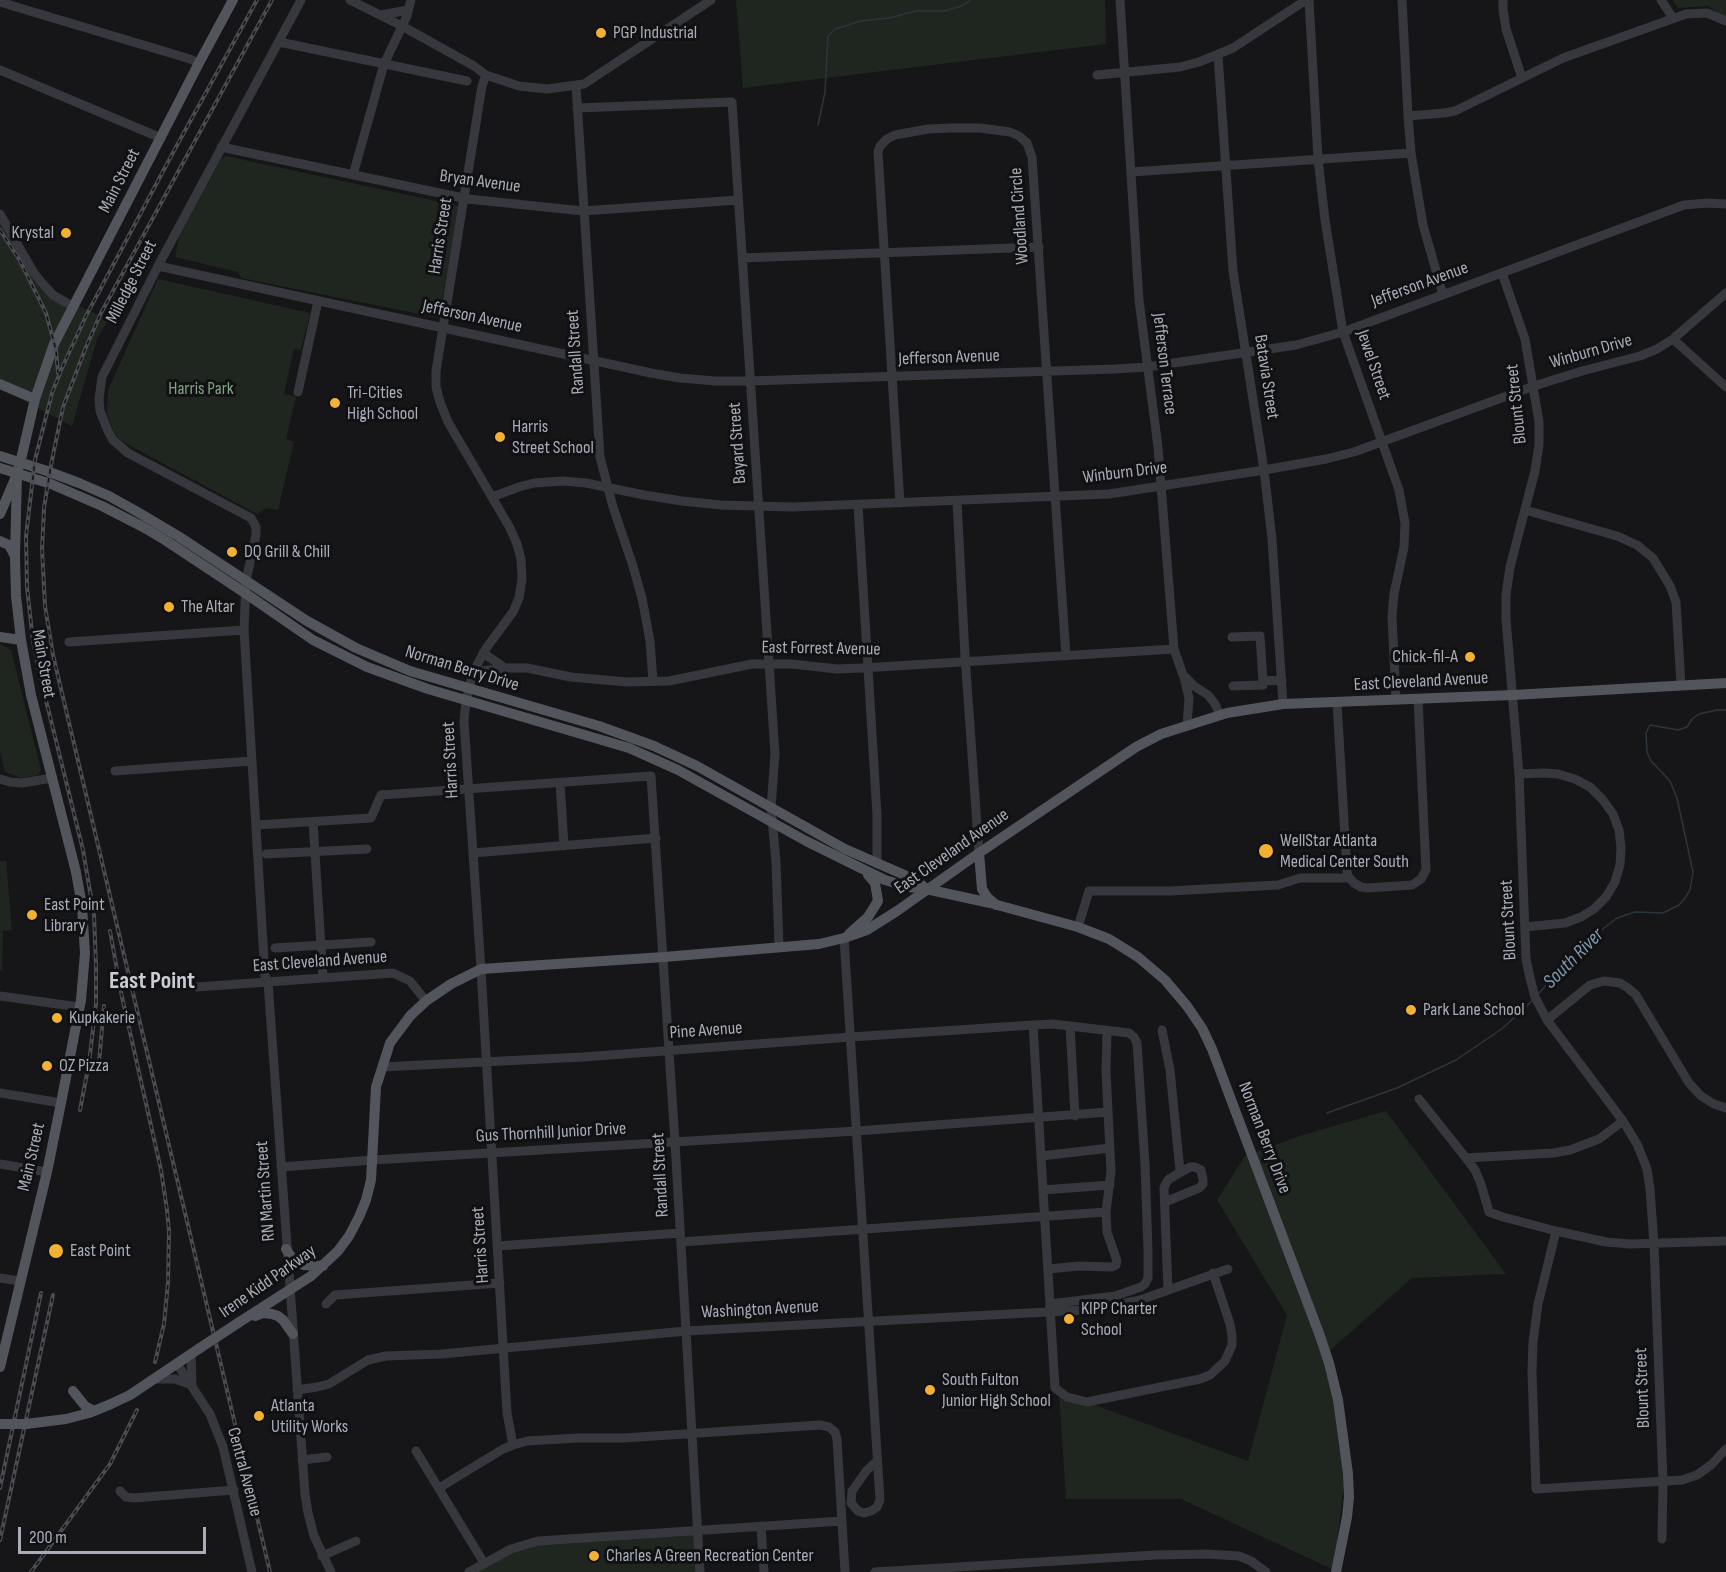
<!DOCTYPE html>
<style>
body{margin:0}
#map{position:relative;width:1726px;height:1572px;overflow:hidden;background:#161618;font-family:"Sofia Sans Condensed",sans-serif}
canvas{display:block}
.scale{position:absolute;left:18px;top:1527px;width:188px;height:27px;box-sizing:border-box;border:3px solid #a8adb8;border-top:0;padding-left:8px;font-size:18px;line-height:21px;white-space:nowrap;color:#a8adb8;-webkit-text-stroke:4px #111113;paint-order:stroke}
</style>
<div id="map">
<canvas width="1726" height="1572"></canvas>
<div class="scale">200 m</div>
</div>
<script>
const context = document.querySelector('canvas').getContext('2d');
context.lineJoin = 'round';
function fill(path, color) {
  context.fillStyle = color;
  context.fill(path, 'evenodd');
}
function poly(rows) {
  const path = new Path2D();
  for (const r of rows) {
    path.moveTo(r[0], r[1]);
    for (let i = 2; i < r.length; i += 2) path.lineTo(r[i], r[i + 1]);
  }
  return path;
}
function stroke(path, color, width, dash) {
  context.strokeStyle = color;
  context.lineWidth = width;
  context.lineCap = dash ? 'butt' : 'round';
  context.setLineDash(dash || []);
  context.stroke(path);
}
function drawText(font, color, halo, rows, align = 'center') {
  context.font = font + ' "Sofia Sans Condensed",sans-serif';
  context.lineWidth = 6;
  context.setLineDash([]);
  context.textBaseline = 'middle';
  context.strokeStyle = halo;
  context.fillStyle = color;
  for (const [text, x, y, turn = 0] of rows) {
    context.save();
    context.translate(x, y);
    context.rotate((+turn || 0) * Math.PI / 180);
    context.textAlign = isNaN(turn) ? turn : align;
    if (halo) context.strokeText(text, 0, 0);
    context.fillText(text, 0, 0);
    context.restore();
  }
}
fill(poly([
 [736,0,1105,0,1106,44,743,88],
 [1672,0,1726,0,1726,18,1708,6,1678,8],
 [226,156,459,206,439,318,241,278,238,272,175,257,179,237,221,159],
 [0,218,48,290,108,320,97,339,72,426,0,388],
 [158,279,310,313,301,350,294,349,284,394,296,397,286,439,294,442,278,510,266,508,257,514,129,445,119,439,113,430,107,414,108,390],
 [0,644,11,650,41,770,38,775,22,778,5,772,0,751],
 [0,861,6,861,12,930,3,931,2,971,0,970],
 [1386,1111,1506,1274,1412,1278,1327,1353,1344,1483,1334,1570,1181,1499,1066,1499,1059,1392,1248,1461,1287,1315,1217,1200,1245,1156,1303,1135],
 [695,1534,697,1572,464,1572,471,1567,531,1538]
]), '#1e261f');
stroke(poly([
 [818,125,825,92,828,36,835,29,861,21,889,18,916,11,944,11,962,6,971,0],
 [1539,993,1587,941,1617,918,1635,912,1663,913,1679,905,1685,898,1690,890,1693,872,1677,798,1670,781,1651,761,1647,752,1646,733,1650,725,1678,730,1687,727,1692,719,1699,714,1717,710,1726,710],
 [1327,1113,1397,1088,1456,1060,1503,1028,1532,1001]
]), '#2c353c', 1.5);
stroke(poly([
 [301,0,158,266,102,377,99,399,100,411,108,431,113,440,128,453,251,518,256,527,256,535,246,581,244,630,265,976,268,982,305,1494,308,1513,314,1536,331,1572],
 [350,0,402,26,474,66,486,75,519,86,547,89,584,84,711,0],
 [1120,0,1139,300,1158,447,1174,649,1183,675,1194,686,1208,695,1215,704,1220,715],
 [1309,0,1318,159,1325,220,1343,332,1399,490,1405,523,1404,547,1394,594,1392,616,1396,700],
 [1402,0,1408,116,1411,153,1423,225,1443,295],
 [1503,0,1503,9,1506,29,1522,78],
 [1661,0,1673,18],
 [0,2,190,59,199,63],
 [381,15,408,10],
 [279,42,467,81],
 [1218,55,1233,271,1264,470,1272,539,1283,704],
 [0,70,161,138],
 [486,75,482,86,436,371,436,387,440,402,448,422,510,528,517,544,521,559,522,579,519,598,513,612,487,647,473,672,466,701,464,721,481,969,507,1413,513,1445],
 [1097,75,1180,67,1199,62,1233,48,1306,0],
 [576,85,600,457,613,507,632,563,642,598,650,641,653,681],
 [577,108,732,102,775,754,771,808,776,862,779,946],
 [1408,116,1444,113,1455,111,1563,58,1686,14,1707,13,1726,21],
 [221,147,468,199,583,211,738,200],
 [1131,172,1411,153],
 [353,175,384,64,407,16,411,0],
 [0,214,34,273,43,284,53,295,74,307],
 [742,258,1039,247],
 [158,266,651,373,680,378,715,381,750,381,1115,369,1147,367,1296,345,1343,332,1684,205,1707,203,1726,204],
 [1502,273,1525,339,1539,422,1539,445,1535,471,1510,567,1506,595,1506,619,1519,774,1526,959,1530,978,1535,997,1547,1020,1623,1121,1637,1144,1647,1169,1650,1189,1654,1244,1663,1482,1662,1539],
 [1673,339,1726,387],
 [298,392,318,301],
 [492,497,519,487,534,483,563,481,586,483,644,495,682,501,721,505,792,507,1109,494,1264,470,1326,459,1354,452,1534,386,1582,371,1640,356,1657,349,1673,339,1726,293],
 [957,501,965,656,979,853],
 [900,503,878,152,880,146,887,139,895,135,928,129,951,128,980,128,1010,132,1019,136,1027,143,1032,157,1066,656],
 [858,505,877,815,877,864],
 [1525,510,1617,536,1637,545,1653,558,1670,586,1676,602,1681,685],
 [1232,637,1260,636,1263,681,1282,680],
 [69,642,244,630],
 [483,653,505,668,527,668,571,677,627,682,669,681,752,664,792,664,837,669,862,668,1174,649],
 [473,672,505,668],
 [1184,677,1189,698,1187,725],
 [1233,686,1263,685,1263,681],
 [1337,703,1347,871,1348,876,1354,883,1361,887,1367,888,1412,885,1421,879,1426,870,1418,699],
 [115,771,252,761],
 [1519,774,1544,773,1558,774,1575,779,1590,787,1603,800,1613,814,1619,830,1621,848,1620,865,1615,882,1606,897,1594,909,1581,917,1565,923,1525,927],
 [0,779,10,782,22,783,52,778],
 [560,783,564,846],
 [313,822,323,978],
 [256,825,371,818,381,795,651,776,675,1142,700,1572],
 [473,853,656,838],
 [266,854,367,849],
 [1078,927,1089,891,1170,891,1278,885,1300,878,1349,878],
 [844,938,880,1500,877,1507,871,1511,864,1513,858,1511,851,1503,852,1491,867,1470,877,1461],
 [275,948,371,942],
 [197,987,393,973,410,981,426,1001],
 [0,996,79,1007],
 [1547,1020,1590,985,1604,981,1620,983,1628,988,1636,995,1689,1083,1701,1096,1714,1104,1726,1108],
 [1033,1025,1055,1388,1067,1397,1087,1402,1200,1379,1210,1375,1225,1361,1232,1345,1232,1336,1230,1324,1213,1273],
 [1070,1026,1075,1116],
 [1162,1030,1170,1070,1180,1171],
 [382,1067,583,1057,851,1037,1033,1025,1053,1024,1129,1033,1134,1037,1137,1043,1145,1164,1148,1250,1148,1278,1145,1284,1141,1287,1115,1296,1050,1304],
 [0,1093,61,1103],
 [1419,1099,1466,1158,1475,1170,1481,1184,1489,1212,1503,1217,1556,1231,1606,1242,1630,1244,1726,1241],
 [1041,1156,1110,1148],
 [1466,1158,1553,1153,1570,1150,1599,1139,1623,1121],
 [0,1164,47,1172],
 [281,1167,373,1160,857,1131,1108,1112],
 [1043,1190,1110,1185],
 [1165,1202,1199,1188,1203,1184,1203,1180,1201,1170,1195,1167,1190,1167,1169,1179,1165,1185,1164,1188,1168,1290],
 [1556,1231,1538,1304,1533,1342,1532,1372,1536,1489,1682,1480,1697,1475,1711,1465,1726,1449],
 [681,1242,1106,1212],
 [498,1246,680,1233],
 [1048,1269,1079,1266,1112,1267,1116,1265,1117,1261,1107,1232,1106,1212,1111,1171,1106,1071,1107,1032],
 [0,1278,20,1281],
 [326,1304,335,1295,500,1283],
 [191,1354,192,1382],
 [177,1364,210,1414,223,1447,252,1572],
 [154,1379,175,1379,192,1385],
 [297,1390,317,1387,329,1384,368,1360,386,1356,442,1354,686,1331,1086,1310,1112,1306,1140,1300,1228,1269],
 [416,1451,484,1563],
 [302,1460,327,1457],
 [439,1488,503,1449,513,1445,527,1441,578,1438,624,1438,820,1425,829,1427,835,1432,837,1439,845,1572],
 [120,1491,126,1497,134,1498,234,1490],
 [761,1526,764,1572],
 [322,1556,356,1541],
 [469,1572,511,1549,538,1541,842,1521],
 [875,1572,1156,1555,1207,1554,1239,1556,1251,1561,1266,1572]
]), '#37383d', 9);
stroke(poly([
 [0,384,35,399],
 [22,455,35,399,54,344,199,63,233,0],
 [0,456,44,470,79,483,109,496,136,511,178,536,307,621,356,648,410,671,599,726,654,746,697,766,845,849,916,880,926,889],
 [0,468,51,484,102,506,143,527,165,540,245,593,313,640,367,667,428,689,629,748,678,770,806,841,885,880,908,887,926,889,990,903,1078,927,1109,939,1138,957,1165,980,1187,1006,1202,1028,1212,1049,1320,1336,1329,1363,1338,1400,1348,1474,1349,1497,1347,1517,1336,1572],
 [0,514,15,479],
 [0,541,9,545,15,556],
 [0,637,21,640],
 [979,853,982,889,987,897,996,905],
 [849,934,868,917,878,901,875,883,868,875],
 [286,1249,294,1261,304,1265,323,1266],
 [255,1316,263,1313,272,1314,278,1316,283,1320,293,1334],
 [238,1323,311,1276,338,1251,349,1236,359,1217,366,1200,371,1180,376,1087,390,1043,410,1016,426,1001,451,984,481,969,664,957,819,944,844,938,867,930,897,911,979,853,1136,747,1161,734,1227,713,1283,704,1513,695,1726,683],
 [0,1367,47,1172,61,1103,81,1000,85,953,82,906,76,872,31,695,21,640,16,596,15,557,17,473],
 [73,1391,85,1406,94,1411],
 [0,1424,10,1424],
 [26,1424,66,1419,89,1413,111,1404,130,1395,200,1348]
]), '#53555c', 10);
const rail = poly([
 [0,230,19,259,46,313,56,350,58,373],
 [110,931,122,997,161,1170,167,1210,169,1231,168,1283,164,1324,155,1362],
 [99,1062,104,1006],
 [80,1110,89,1063,96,1004,96,965,94,915,83,850,41,680,33,641,27,587,26,536,35,460,52,393,62,368,86,316,176,147,257,0],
 [0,1488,41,1293],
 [0,1540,53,1295],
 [31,1572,110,1464,137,1410],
 [270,1572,53,655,45,606,42,549,44,508,51,465,63,407,86,347,101,313,272,0]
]);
stroke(rail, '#4a4c52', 4);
stroke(rail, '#111113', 1.5, [4.5]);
stroke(poly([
 [17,473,22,455],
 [200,1348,238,1323],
 [10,1424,26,1424]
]), '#53555c', 10);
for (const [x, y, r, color] of [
 [601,33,6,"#f2b134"],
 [66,233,6,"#f2b134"],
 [335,403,6,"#f2b134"],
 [500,437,6,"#f2b134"],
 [232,552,6,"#f2b134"],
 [169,607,6,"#f2b134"],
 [1470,657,6,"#f2b134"],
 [1266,851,8,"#f2b134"],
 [32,915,6,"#f2b134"],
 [1411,1010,6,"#f2b134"],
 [57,1018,6,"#f2b134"],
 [47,1066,6,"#f2b134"],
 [56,1251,8,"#f2b134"],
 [1069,1319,6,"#f2b134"],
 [930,1390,6,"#f2b134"],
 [259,1416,6,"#f2b134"],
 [594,1556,6,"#f2b134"]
]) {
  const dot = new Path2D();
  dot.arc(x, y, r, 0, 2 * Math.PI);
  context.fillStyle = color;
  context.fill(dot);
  stroke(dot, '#111113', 2);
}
drawText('18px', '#a8adb8', '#111113', [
 ["PGP Industrial",613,33],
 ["Krystal",54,233,"right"],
 ["Tri-Cities",347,393],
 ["High School",347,414],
 ["Harris",512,427],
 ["Street School",512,448],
 ["DQ Grill & Chill",244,552],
 ["The Altar",181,607],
 ["Chick-fil-A",1458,657,"right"],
 ["WellStar Atlanta",1280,841],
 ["Medical Center South",1280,862],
 ["East Point",44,905],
 ["Library",44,926],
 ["Park Lane School",1423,1010],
 ["Kupkakerie",69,1018],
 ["OZ Pizza",59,1066],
 ["East Point",70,1251],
 ["KIPP Charter",1081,1309],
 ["School",1081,1330],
 ["South Fulton",942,1380],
 ["Junior High School",942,1401],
 ["Atlanta",271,1406],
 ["Utility Works",271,1427],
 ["Charles A Green Recreation Center",606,1556]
], 'left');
drawText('18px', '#a8adb8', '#111113', [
 ["Main Street",120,181,-63],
 ["Bryan Avenue",480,182,8],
 ["Woodland Circle",1020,216,-94],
 ["Harris Street",441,236,-81],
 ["Milledge Street",132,282,-63],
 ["Jefferson Avenue",1420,285,-20],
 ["Jefferson Avenue",472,317,12],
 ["Randall Street",576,352,-94],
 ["Winburn Drive",1591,352,-16],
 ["Jefferson Avenue",949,358,-2],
 ["Jefferson Terrace",1164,364,83],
 ["Jewel Street",1373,365,71],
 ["Batavia Street",1266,377,81],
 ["Blount Street",1517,404,-96],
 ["Bayard Street",738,443,-94],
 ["Winburn Drive",1125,473,-7],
 ["East Forrest Avenue",821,649,1],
 ["Main Street",43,664,80],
 ["Norman Berry Drive",462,669,17],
 ["East Cleveland Avenue",1421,682,-3],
 ["Harris Street",451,760,-93],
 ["East Cleveland Avenue",952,852,-35],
 ["Blount Street",1509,920,-93],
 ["East Cleveland Avenue",320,962,-4],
 ["Pine Avenue",706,1031,-4],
 ["Gus Thornhill Junior Drive",551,1133,-3],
 ["Norman Berry Drive",1264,1138,69],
 ["Main Street",32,1157,-77],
 ["Randall Street",661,1175,-93],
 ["RN Martin Street",266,1191,-94],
 ["Harris Street",481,1245,-94],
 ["Irene Kidd Parkway",268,1282,-35],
 ["Washington Avenue",760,1310,-3],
 ["Blount Street",1643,1388,-92],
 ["Central Avenue",244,1472,75]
]);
drawText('18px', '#7fa381', '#111113', [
 ["Harris Park",201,389]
]);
drawText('italic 20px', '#7f9bb3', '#111113', [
 ["South River",1574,959,-45]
]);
drawText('bold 24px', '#c9ccd4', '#111113', [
 ["East Point",152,982]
]);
</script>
